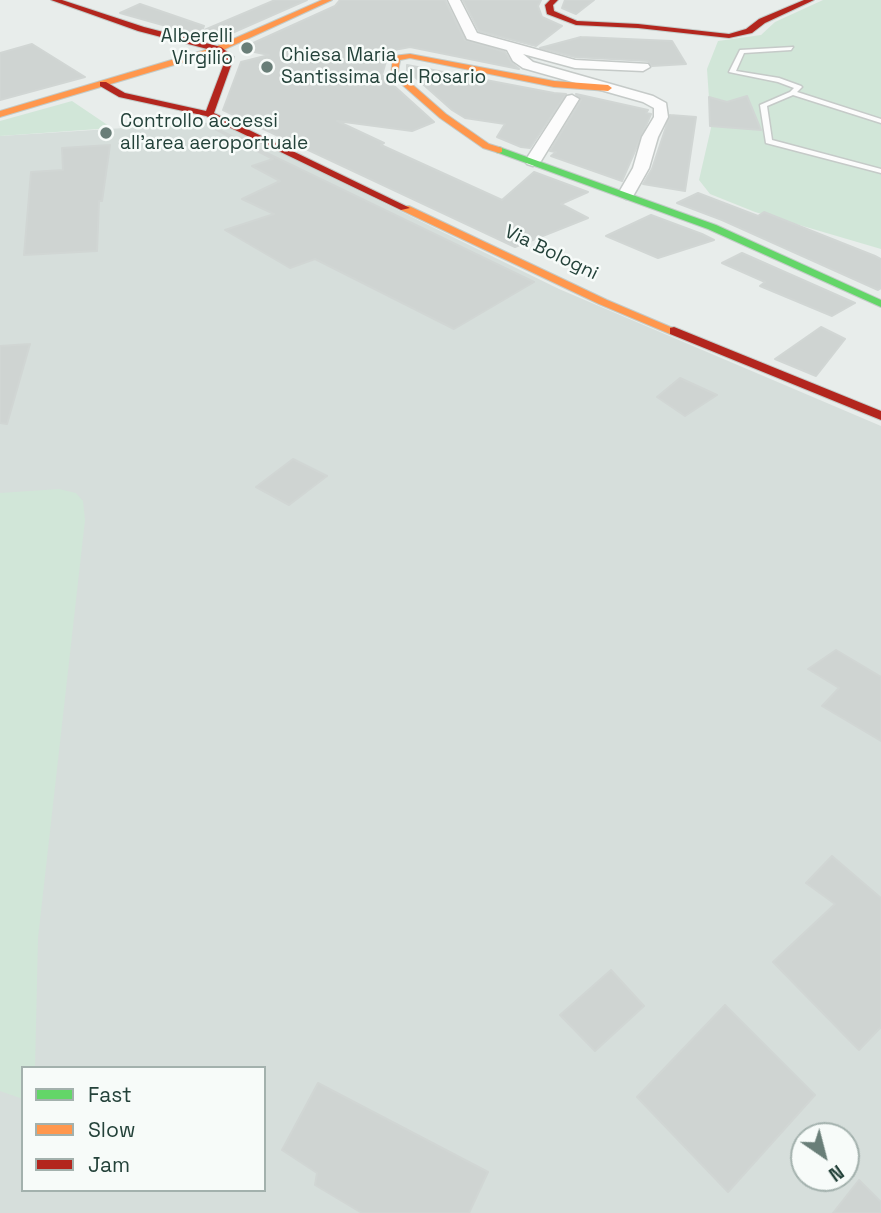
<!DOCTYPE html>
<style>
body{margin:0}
#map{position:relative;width:881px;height:1213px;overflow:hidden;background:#e8edeb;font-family:"Space Grotesk",sans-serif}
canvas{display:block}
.legend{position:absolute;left:21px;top:1066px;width:245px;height:126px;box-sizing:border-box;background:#f7fbf9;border:2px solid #a3b1ad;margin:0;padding:9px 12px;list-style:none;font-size:21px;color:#24423a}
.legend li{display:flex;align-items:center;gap:14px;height:35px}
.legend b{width:35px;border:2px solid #a3b1ad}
.north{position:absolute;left:790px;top:1122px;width:70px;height:70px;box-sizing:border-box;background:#f7fbf9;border:2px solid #a3b1ad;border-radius:50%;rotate:145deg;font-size:19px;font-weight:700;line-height:28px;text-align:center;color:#24423a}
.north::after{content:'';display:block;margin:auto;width:24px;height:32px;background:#697e78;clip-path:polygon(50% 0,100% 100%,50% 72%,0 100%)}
</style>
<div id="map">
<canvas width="881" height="1213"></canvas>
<ul class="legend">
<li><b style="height:9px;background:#63d668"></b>Fast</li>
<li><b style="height:9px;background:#ff974d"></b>Slow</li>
<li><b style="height:9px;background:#b3261e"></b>Jam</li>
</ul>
<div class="north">N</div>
</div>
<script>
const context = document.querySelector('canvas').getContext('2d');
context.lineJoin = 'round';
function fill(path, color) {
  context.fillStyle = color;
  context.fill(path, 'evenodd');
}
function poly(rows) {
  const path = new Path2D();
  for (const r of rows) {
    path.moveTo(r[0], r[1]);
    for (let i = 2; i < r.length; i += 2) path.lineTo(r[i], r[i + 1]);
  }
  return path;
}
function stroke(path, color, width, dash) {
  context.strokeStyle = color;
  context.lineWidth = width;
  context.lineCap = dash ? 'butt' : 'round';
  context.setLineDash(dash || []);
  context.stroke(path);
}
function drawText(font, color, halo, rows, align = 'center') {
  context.font = font + ' "Space Grotesk",sans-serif';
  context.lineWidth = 5;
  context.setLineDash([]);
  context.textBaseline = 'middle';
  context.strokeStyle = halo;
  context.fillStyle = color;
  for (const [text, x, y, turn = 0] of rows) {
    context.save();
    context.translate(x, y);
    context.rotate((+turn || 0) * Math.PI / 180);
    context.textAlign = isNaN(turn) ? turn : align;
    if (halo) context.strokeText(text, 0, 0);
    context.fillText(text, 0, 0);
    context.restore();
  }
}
fill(poly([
 [218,122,559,289,881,426,881,1213,0,1213,0,136],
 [23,1068,264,1068,264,1190,23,1190],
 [804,1136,846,1136,846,1178,804,1178]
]), '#d6dedb');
fill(poly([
 [823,0,881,0,881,249,755,212,710,194,699,180,711,128,707,69,718,41,761,35,775,22],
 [72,101,112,128,0,136,0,121],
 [59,489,76,493,83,501,85,520,38,938,35,1068,23,1068,23,1099,0,1091,0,493]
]), '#d1e6d8');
const building = poly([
 [275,0,307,0,216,40,120,13,140,4,204,26,202,31,275,0],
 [340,0,445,0,465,40,505,52,511,62,519,69,410,47,389,51,382,75,434,122,412,131,337,121,384,143,381,145,502,200,534,172,588,192,561,204,588,218,515,247,223,110,241,62,269,55,240,49,335,6,340,0],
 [463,0,541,0,538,6,542,17,562,26,536,46,479,31,463,0],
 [565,0,594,0,576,14,562,8,565,0],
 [581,37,672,41,686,64,652,66,648,61,575,57,540,48,581,37],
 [32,44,85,77,0,100,0,53,32,44],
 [407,65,554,93,566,94,530,148,521,147,497,137,505,124,465,118,452,110,407,70,407,65],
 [576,94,648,110,646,113,651,114,622,181,551,156,556,152,550,151,581,100,576,94],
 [747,96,761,130,710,126,709,97,727,102,747,96],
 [670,115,696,117,685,191,643,184,652,169,670,115],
 [215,129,215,128,534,282,454,329,315,259,290,268,225,230,274,214,242,199,280,181,252,166,273,159,215,129],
 [110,145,102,201,99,201,97,251,24,255,31,172,63,170,62,148,110,145],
 [698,193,758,216,764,212,875,256,881,259,881,288,878,290,722,220,677,203,698,193],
 [651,215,702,234,714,240,658,258,606,236,651,215],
 [742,253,855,303,832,316,760,286,765,282,722,263,742,253],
 [821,327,845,339,816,376,775,359,821,327],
 [30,344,7,424,0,423,0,346,30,344],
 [680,378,717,395,685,416,657,397,680,378],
 [293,459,327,476,289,505,256,487,293,459],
 [836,650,881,677,881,741,822,706,839,688,808,669,836,650],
 [832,856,881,898,881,1027,859,1050,773,962,835,904,806,883,832,856],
 [611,970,644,1006,595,1051,560,1015,611,970],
 [725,1005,815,1095,728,1192,637,1097,725,1005],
 [318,1083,488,1172,469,1213,362,1213,315,1185,317,1173,282,1150,318,1083],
 [859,1180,881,1202,881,1213,833,1213,859,1180]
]);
fill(building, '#cfd4d2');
stroke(building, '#d1d6d4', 2);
const lane = poly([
 [793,47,791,50,744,53,736,71,779,78,801,86,802,87,797,92,881,119,881,123,793,95,767,106,772,140,881,169,881,173,766,143,760,105,790,92,794,88,778,82,729,72,740,50,793,47]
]);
const street = poly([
 [448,0,460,0,477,33,575,60,648,64,650,67,643,71,575,68,523,54,533,62,653,96,666,103,668,117,658,137,649,168,632,198,626,199,618,194,633,168,642,137,654,117,654,108,643,102,523,68,513,61,507,50,467,39,448,0],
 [572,95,579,99,541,161,533,166,527,164,525,161,567,96,572,95]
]);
const fast = poly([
 [499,147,716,225,881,300,881,307,708,229,496,152,496,148,499,147]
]);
const slow = poly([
 [322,0,332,0,221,51,0,117,0,111,215,47,322,0],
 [410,54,554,81,608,85,612,88,608,91,554,87,410,58,400,60,398,72,446,114,489,144,502,148,502,152,499,153,483,148,440,118,391,75,393,56,410,54],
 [401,206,409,206,607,300,680,331,678,334,670,334,599,304,401,210,401,206]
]);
const jam = poly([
 [51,0,62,0,144,27,221,47,234,57,214,113,410,208,401,210,206,116,119,97,100,86,100,82,106,82,125,93,206,111,226,58,215,51,138,31,51,0],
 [550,0,558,0,553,5,554,11,577,21,638,24,729,34,746,29,759,19,804,0,814,0,765,23,752,33,729,38,638,28,576,25,547,14,545,5,550,0],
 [674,327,881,411,881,420,670,334,670,328,674,327]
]);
stroke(lane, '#c5cac8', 3);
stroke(street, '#c5cac8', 3);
stroke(fast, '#c3cbc8', 2);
stroke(slow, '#c3cbc8', 2);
stroke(jam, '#c3cbc8', 2);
fill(lane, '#fcfcfc');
fill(street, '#fcfcfc');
fill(fast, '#63d668');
fill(slow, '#ff974d');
fill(jam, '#b3261e');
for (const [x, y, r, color] of [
 [247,48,7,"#697e78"],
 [267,67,7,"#697e78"],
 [106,133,7,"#697e78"]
]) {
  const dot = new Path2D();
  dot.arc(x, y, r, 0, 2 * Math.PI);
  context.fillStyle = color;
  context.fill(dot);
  stroke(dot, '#f7fbf9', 2.5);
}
drawText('19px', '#24423a', '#f7fbf9', [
 ["Alberelli",233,37,"right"],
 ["Virgilio",233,59,"right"],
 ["Chiesa Maria",281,56],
 ["Santissima del Rosario",281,78],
 ["Controllo accessi",120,122],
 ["all'area aeroportuale",120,144]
], 'left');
drawText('19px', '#24423a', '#f7fbf9', [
 ["Via Bologni",551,253,26]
]);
</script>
